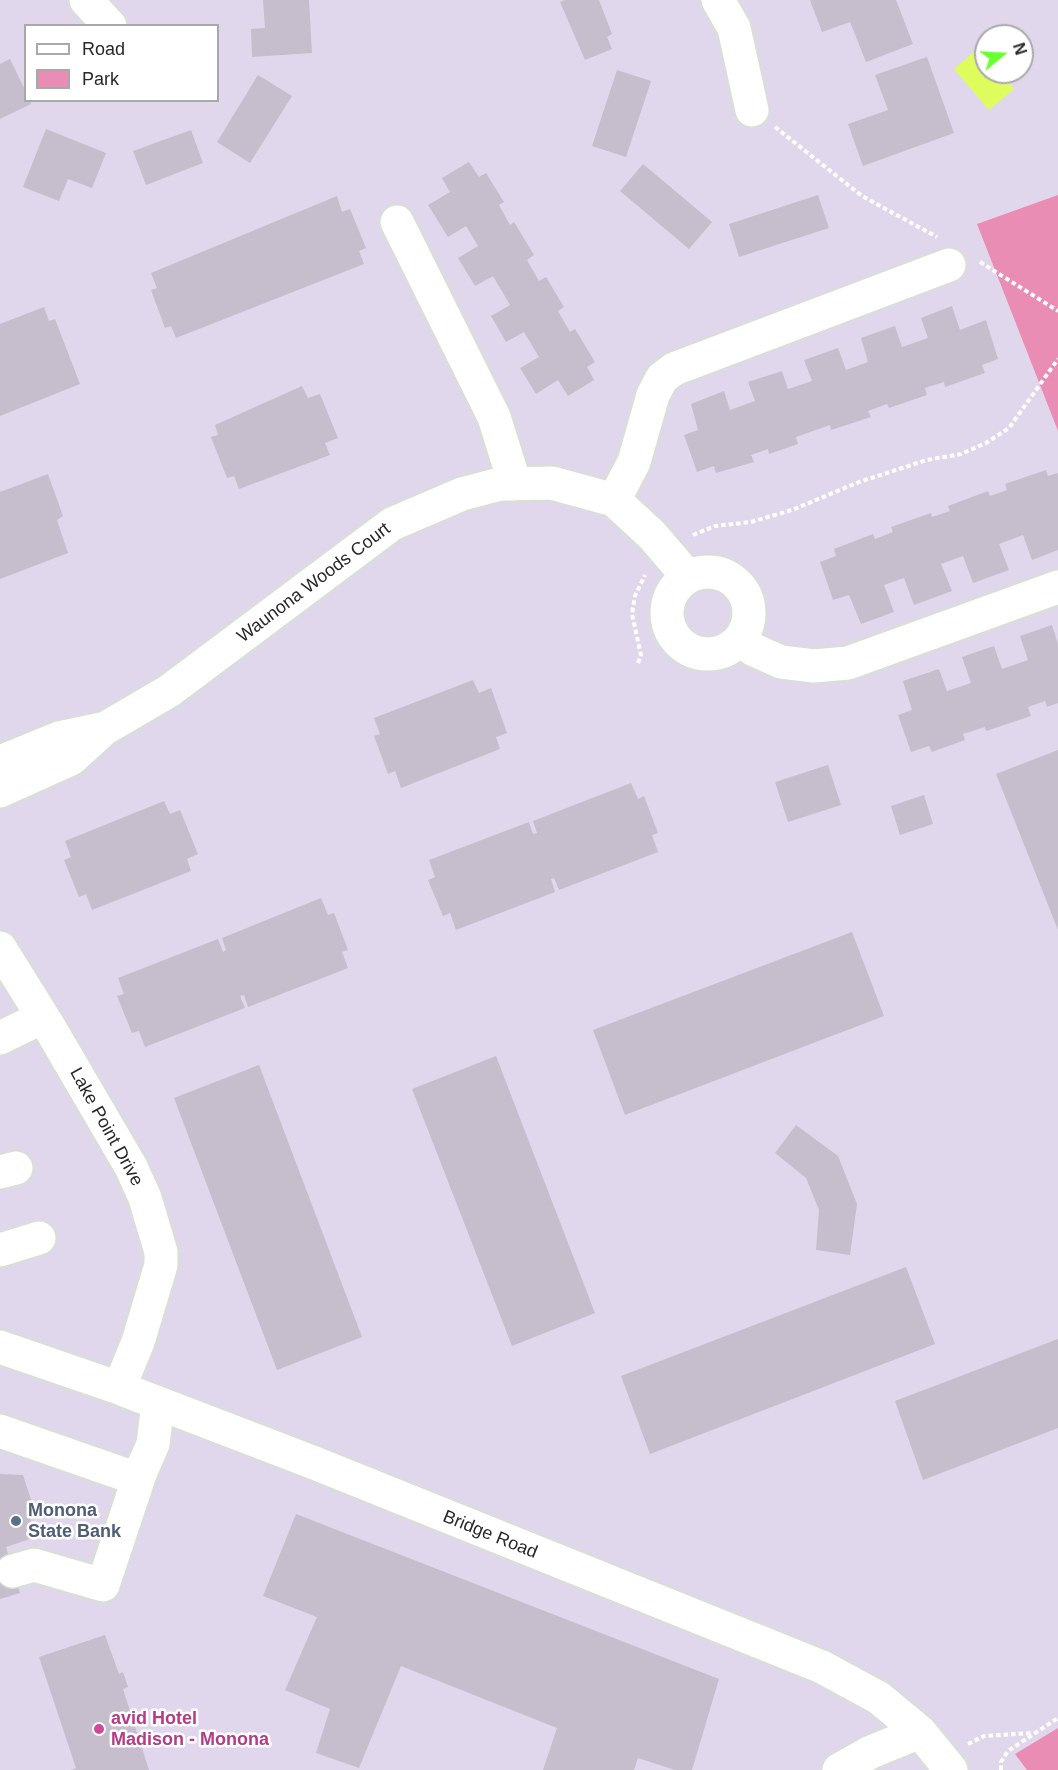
<!DOCTYPE html>
<style>
body{margin:0}
#map{position:relative;width:1058px;height:1770px;overflow:hidden;background:#e1d7ec;font-family:Helvetica,sans-serif}
canvas{display:block}
.legend{position:absolute;left:24px;top:24px;width:195px;height:78px;box-sizing:border-box;background:#fff;border:2px solid #a9a9a9;margin:0;padding:8px 10px;list-style:none;font-size:18px;color:#282828}
.legend li{display:flex;align-items:center;gap:12px;height:30px}
.legend b{width:30px;border:2px solid #a9a9a9}
.north{position:absolute;left:974px;top:24px;width:60px;height:60px;box-sizing:border-box;background:#fff;border:2px solid #a9a9a9;border-radius:50%;rotate:72deg;font-size:16px;font-weight:700;line-height:24px;text-align:center;color:#282828}
.north::after{content:'';display:block;margin:auto;width:21px;height:27px;background:#6aff31;clip-path:polygon(50% 0,100% 100%,50% 72%,0 100%)}
</style>
<div id="map">
<canvas width="1058" height="1770"></canvas>
<ul class="legend">
<li><b style="height:8px;background:#fff"></b>Road</li>
<li><b style="height:16px;background:#ea8db4"></b>Park</li>
</ul>
<div class="north">N</div>
</div>
<script>
const context = document.querySelector('canvas').getContext('2d');
context.lineJoin = 'round';
function fill(path, color) {
  context.fillStyle = color;
  context.fill(path, 'evenodd');
}
function poly(rows) {
  const path = new Path2D();
  for (const r of rows) {
    if (r.length === 3) {
      path.moveTo(r[0] + r[2], r[1]);
      path.arc(r[0], r[1], r[2], 0, 2 * Math.PI);
      continue;
    }
    path.moveTo(r[0], r[1]);
    for (let i = 2; i < r.length; i += 2) path.lineTo(r[i], r[i + 1]);
  }
  return path;
}
function stroke(path, color, width, dash) {
  context.strokeStyle = color;
  context.lineWidth = width;
  context.lineCap = dash ? 'butt' : 'round';
  context.setLineDash(dash || []);
  context.stroke(path);
}
function drawText(font, color, halo, rows, align = 'center') {
  context.font = font + ' Helvetica,sans-serif';
  context.lineWidth = 5;
  context.setLineDash([]);
  context.textBaseline = 'middle';
  context.strokeStyle = halo;
  context.fillStyle = color;
  for (const [text, x, y, turn = 0] of rows) {
    context.save();
    context.translate(x, y);
    context.rotate((+turn || 0) * Math.PI / 180);
    context.textAlign = isNaN(turn) ? turn : align;
    if (halo) context.strokeText(text, 0, 0);
    context.fillText(text, 0, 0);
    context.restore();
  }
}
fill(poly([
 [1058,195,1058,431,977,224],
 [1058,1728,1058,1770,1027,1770,1015,1754]
]), '#ea8db4');
fill(poly([
 [979,48,986,56,986,72,1000,72,1014,89,989,110,954,69]
]), '#dffc5d');
fill(poly([
 [263,0,309,0,312,53,252,57,251,29,265,28],
 [565,0,599,0,612,34,607,37,612,49,585,60,560,2],
 [810,0,896,0,913,44,866,62,850,22,822,32],
 [927,57,954,133,863,166,848,124,888,110,875,75],
 [10,59,26,92,26,100,30,100,31,104,0,119,0,64],
 [617,70,651,81,626,157,592,146],
 [258,75,292,96,250,163,217,142],
 [46,129,106,153,92,188,68,179,59,201,23,187],
 [191,130,203,163,146,185,133,151],
 [469,162,479,177,486,173,504,202,499,205,510,225,514,222,534,255,527,260,539,281,546,277,564,307,558,311,570,332,575,329,595,362,587,367,594,380,568,396,558,380,536,394,520,368,539,357,524,332,506,342,491,316,510,305,493,276,475,286,458,258,478,246,466,226,448,237,428,205,450,192,442,178],
 [643,164,712,222,689,249,620,191],
 [818,195,829,228,739,257,729,224],
 [337,196,342,212,350,209,366,248,359,251,364,264,176,338,171,326,165,328,151,290,157,288,151,273],
 [952,306,960,330,986,320,998,359,982,365,985,373,945,387,944,382,925,388,927,395,889,408,887,404,868,411,871,417,831,430,830,425,796,437,798,444,769,454,768,449,751,455,754,462,716,473,714,466,697,472,684,435,698,430,691,404,724,391,730,410,755,401,748,382,782,371,788,389,812,381,804,360,838,348,846,370,868,362,861,338,895,326,902,347,928,338,921,318],
 [44,307,49,321,55,319,80,384,0,416,0,324],
 [302,386,308,398,320,394,338,438,325,443,330,455,239,489,234,476,227,478,211,437,218,435,215,425],
 [1046,470,1048,476,1058,473,1058,550,1032,560,1023,535,999,544,1009,570,973,583,963,556,941,564,952,591,914,605,904,578,884,585,894,612,861,624,849,595,833,600,820,562,836,556,834,549,873,534,875,539,893,532,891,527,931,513,932,517,950,511,948,506,988,491,990,496,1007,490,1005,484],
 [48,474,63,516,57,520,68,553,0,579,0,492],
 [1052,625,1058,644,1058,703,1047,707,1045,701,1028,707,1031,716,986,731,985,727,963,734,965,740,932,752,929,746,911,752,898,715,912,710,903,681,939,669,947,691,971,683,962,657,994,646,1002,669,1028,660,1020,636],
 [473,680,479,693,491,688,507,733,496,737,500,749,401,788,395,771,388,774,374,736,380,734,374,718],
 [1058,750,1058,930,996,774],
 [828,765,841,805,788,822,775,782],
 [631,783,638,799,644,796,658,833,652,835,658,852,559,890,554,878,551,879,555,892,456,930,450,913,443,916,428,880,435,877,429,860,529,822,533,834,537,833,533,821],
 [924,795,933,824,900,835,891,806],
 [164,801,170,814,180,810,198,854,187,859,191,871,92,910,86,894,79,897,64,860,71,857,65,841],
 [321,898,328,915,334,913,348,950,342,952,348,968,248,1007,244,995,240,996,245,1008,145,1047,139,1031,132,1033,117,996,124,994,118,978,218,939,223,952,226,950,222,938],
 [852,932,884,1016,625,1115,593,1030],
 [496,1056,595,1313,512,1346,412,1089],
 [259,1065,362,1337,277,1370,174,1098],
 [796,1125,838,1156,857,1204,850,1255,816,1250,819,1210,806,1178,775,1153],
 [906,1267,935,1344,650,1454,621,1376],
 [1058,1339,1058,1428,923,1480,895,1401],
 [0,1474,23,1475,32,1503,26,1505,36,1537,6,1547,20,1593,0,1599],
 [296,1514,719,1679,692,1770,675,1770,638,1758,634,1770,543,1770,557,1728,401,1666,359,1768,316,1753,330,1709,285,1690,317,1617,263,1596],
 [105,1635,119,1674,123,1672,128,1687,123,1689,149,1770,71,1770,76,1768,39,1657]
]), '#c6bdcd');
const minor = poly([
 [86,0,110,26],
 [718,0,734,28,752,110],
 [397,222,494,417,515,484],
 [614,500,634,462,653,395,662,378,674,369,949,265],
 [708,613,41],
 [740,640,754,650,781,662,814,666,848,663,1058,587],
 [0,762,59,738,102,729],
 [0,791,71,759,104,729,169,691,392,524,462,494,500,484,552,483,614,500,652,535,688,577],
 [0,948,51,1030,131,1167,145,1198,161,1252,161,1265,138,1342,119,1388],
 [0,1038,43,1017],
 [0,1172,16,1168],
 [0,1250,39,1238],
 [0,1347,119,1388,312,1462,822,1667,879,1698,920,1732,951,1770],
 [0,1431,126,1475,140,1474,153,1444,158,1403],
 [13,1571,34,1565,103,1585,140,1474],
 [839,1770,871,1752,920,1732]
]);
stroke(minor, '#d3e3cc', 36);
stroke(poly([
 [775,127,862,196,937,237],
 [980,262,1058,311],
 [693,535,715,526,751,522,792,510,859,482,927,460,961,454,986,443,1009,428,1058,359],
 [638,663,641,655,632,614,635,596,645,575],
 [968,1744,984,1736,1032,1733],
 [1001,1770,1001,1762,1008,1751,1058,1718]
]), '#fff', 4, [4.5, 3]);
stroke(minor, '#fff', 33);
for (const [x, y, r, color] of [
 [16,1521,6,"#5c6f8a"],
 [99,1729,6,"#d1479c"]
]) {
  const dot = new Path2D();
  dot.arc(x, y, r, 0, 2 * Math.PI);
  context.fillStyle = color;
  context.fill(dot);
  stroke(dot, '#fff', 2);
}
drawText('18px', '#282828', '#fff', [
 ["Waunona Woods Court",314,583,-37],
 ["Lake Point Drive",106,1127,61],
 ["Bridge Road",490,1535,22]
]);
drawText('bold 18px', '#4e5e75', '#fff', [
 ["Monona",28,1511],
 ["State Bank",28,1532]
], 'left');
drawText('bold 18px', '#b23c85', '#fff', [
 ["avid Hotel",111,1719],
 ["Madison - Monona",111,1740]
], 'left');
</script>
